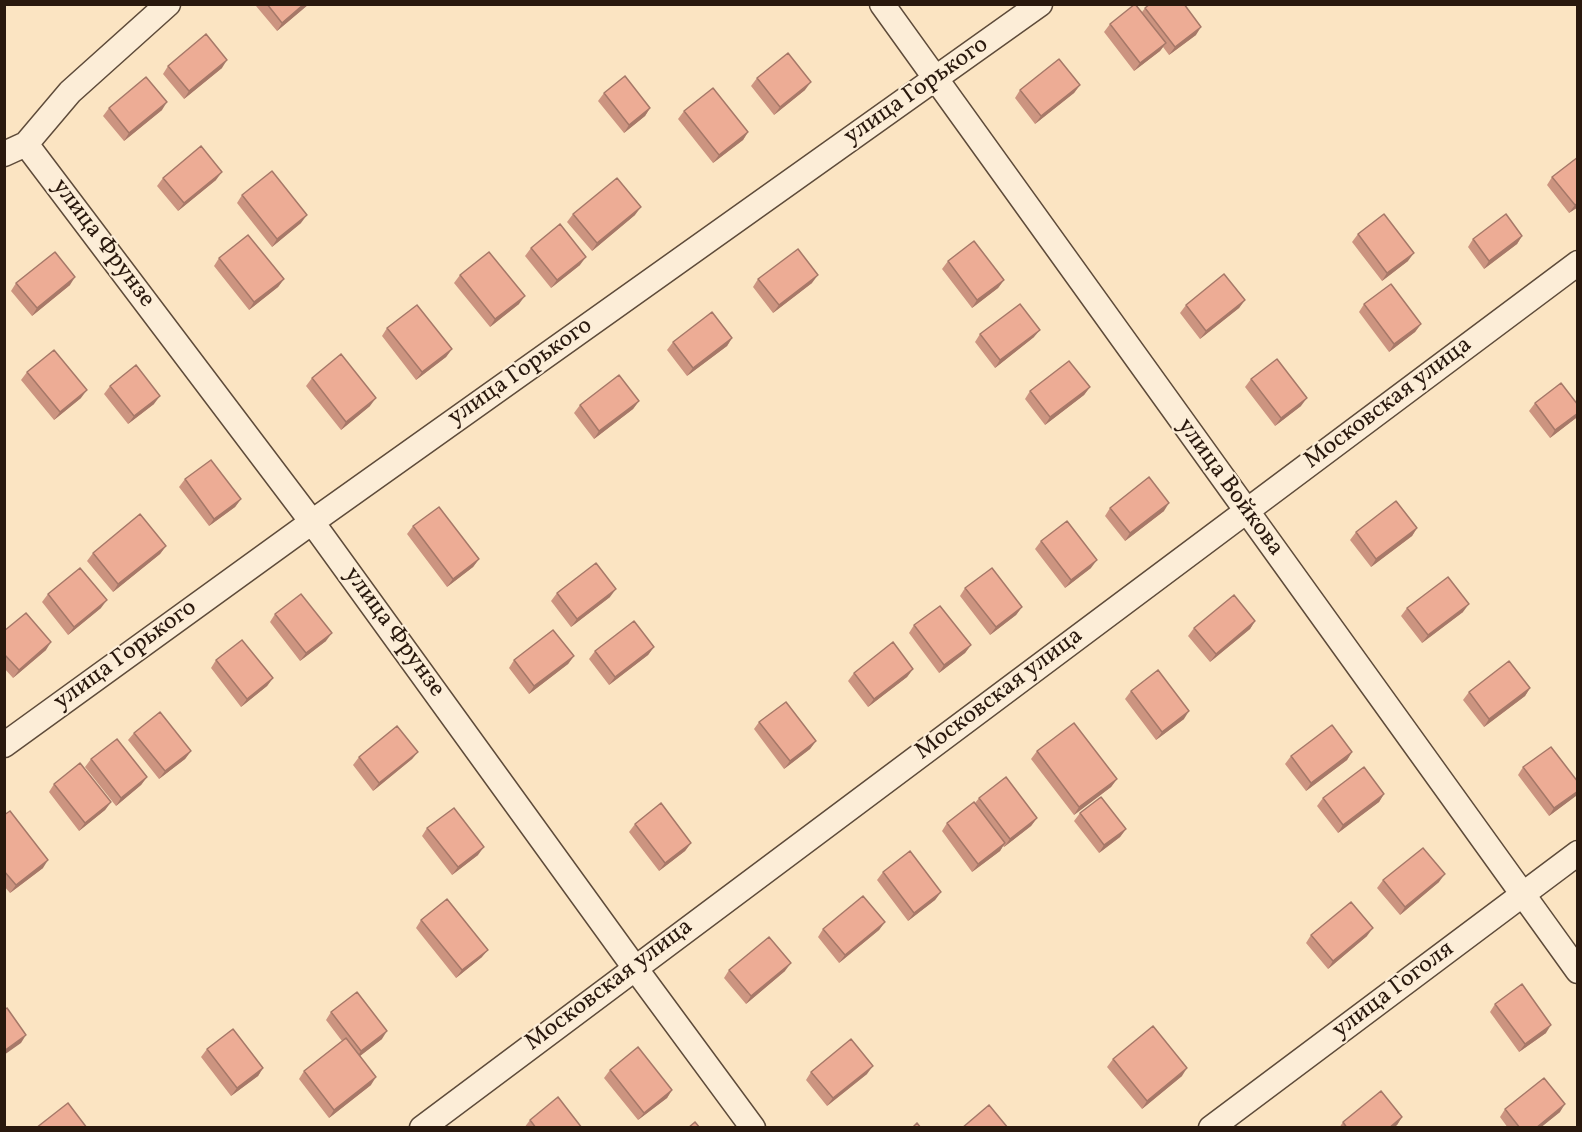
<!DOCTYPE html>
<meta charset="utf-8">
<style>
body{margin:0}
#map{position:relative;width:1582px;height:1132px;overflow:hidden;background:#fbe4c2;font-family:Vollkorn,serif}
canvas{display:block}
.frame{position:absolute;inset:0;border:6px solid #29180d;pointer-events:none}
</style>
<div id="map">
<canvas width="1582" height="1132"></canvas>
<div class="frame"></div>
</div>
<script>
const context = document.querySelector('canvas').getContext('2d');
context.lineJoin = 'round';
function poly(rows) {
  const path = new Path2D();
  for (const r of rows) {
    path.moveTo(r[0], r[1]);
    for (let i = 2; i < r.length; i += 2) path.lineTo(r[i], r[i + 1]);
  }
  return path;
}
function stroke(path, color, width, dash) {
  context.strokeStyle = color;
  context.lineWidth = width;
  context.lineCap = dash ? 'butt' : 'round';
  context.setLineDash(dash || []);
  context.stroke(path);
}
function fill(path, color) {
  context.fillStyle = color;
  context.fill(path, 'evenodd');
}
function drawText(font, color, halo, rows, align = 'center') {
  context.font = font + ' Vollkorn,serif';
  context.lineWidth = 4.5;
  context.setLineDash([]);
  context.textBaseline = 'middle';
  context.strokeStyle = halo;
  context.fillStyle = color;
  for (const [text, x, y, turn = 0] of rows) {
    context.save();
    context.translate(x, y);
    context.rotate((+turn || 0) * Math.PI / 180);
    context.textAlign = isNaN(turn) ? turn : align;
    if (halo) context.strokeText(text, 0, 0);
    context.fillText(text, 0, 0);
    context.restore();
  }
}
const minor = poly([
 [882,4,1578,971],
 [26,144,312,522,635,968,753,1128],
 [4,154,26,144,70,92,168,4],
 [4,745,312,522,1040,4],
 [422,1128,1578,263],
 [1211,1128,1578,853]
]);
stroke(minor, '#5e4b3a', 27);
stroke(minor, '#fcedd7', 24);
fill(poly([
 [257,4,309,4,277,31,256,6],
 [1145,8,1196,35,1169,55,1163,47,1160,51,1134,71,1104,32,1110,24,1142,12],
 [168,66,222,68,184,99,163,74],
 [757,78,805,90,774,115,751,86],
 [1080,85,1074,93,1035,124,1015,98,1020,90],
 [604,93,650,108,645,116,624,133,598,101],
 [109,108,162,110,124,141,103,116],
 [684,111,748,132,743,140,713,163,678,119],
 [1578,157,1578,207,1569,213,1547,185,1552,177],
 [163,178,216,180,178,211,157,186],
 [242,195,301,223,272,247,237,203],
 [573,214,635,215,592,251,567,222],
 [1358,234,1408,261,1382,281,1352,242],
 [1522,236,1517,244,1484,269,1468,247,1473,239],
 [531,248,580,265,551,288,525,256],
 [219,258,284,279,278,287,249,310,214,266],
 [948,261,1004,280,998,288,972,308,942,269],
 [460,275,519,304,490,327,454,283],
 [758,279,812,283,773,313,753,287],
 [16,283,70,285,32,316,11,291],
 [1245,300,1239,308,1200,339,1180,313,1186,305],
 [1364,304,1421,324,1415,332,1389,352,1359,312],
 [387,328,452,349,446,357,416,380,382,336],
 [980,334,1034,337,995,368,975,342],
 [732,338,727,346,687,376,667,350,673,342],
 [27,372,81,398,54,420,21,380],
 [312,378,370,406,341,430,306,386],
 [1251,379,1301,406,1275,426,1245,387],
 [110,386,154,404,128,424,104,394],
 [1090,387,1084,395,1045,425,1025,399,1030,391],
 [639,401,633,409,594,439,574,413,580,405],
 [1535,403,1578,405,1578,416,1576,418,1550,438,1529,411],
 [185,479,241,499,235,507,209,526,179,487],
 [1110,508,1164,511,1125,541,1105,516],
 [413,526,479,559,473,567,447,587,407,534],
 [1417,528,1412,536,1371,567,1350,540,1356,532],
 [1041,541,1091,568,1065,588,1035,549],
 [166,546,160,554,113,592,87,561,93,553],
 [965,588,1022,607,1016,615,990,635,960,596],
 [557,593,610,597,571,627,551,601],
 [48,594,101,608,68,635,42,602],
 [1407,608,1463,612,1422,643,1401,616],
 [275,614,326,641,300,661,270,622],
 [1255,621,1250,629,1210,662,1188,636,1194,628],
 [914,625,971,645,965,653,939,673,909,633],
 [4,631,46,650,13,678,4,668],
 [654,647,648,655,609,685,589,659,595,651],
 [574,656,568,664,529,694,509,668,514,660],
 [216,660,273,678,267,686,241,707,211,668],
 [913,669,907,677,868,707,848,681,854,673],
 [1530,688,1525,696,1484,727,1463,700,1469,692],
 [1131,691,1184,719,1156,740,1125,699],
 [759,722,816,741,810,749,784,769,754,729],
 [134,733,191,751,185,759,159,779,128,740],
 [1037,751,1117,779,1111,787,1074,815,1031,759],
 [418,752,412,759,373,791,353,765,359,757],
 [1352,752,1347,760,1306,791,1285,764,1291,756],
 [91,759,147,777,141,785,116,806,85,767],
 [1523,767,1578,782,1578,794,1549,816,1518,775],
 [54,784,111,802,105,810,79,831,49,792],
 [1384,794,1379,802,1338,833,1317,806,1323,798],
 [979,798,1037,818,1031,826,1004,847,1003,846,1000,851,972,872,942,831,947,823,975,803],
 [1080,813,1126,829,1120,837,1099,853,1074,821],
 [4,815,43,868,10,893,4,886],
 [635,824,691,843,685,851,659,871,629,832],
 [427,828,478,855,452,875,422,836],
 [883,872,941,892,935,900,908,921,877,880],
 [1383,880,1439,882,1400,915,1377,888],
 [421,920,482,957,456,978,416,928],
 [885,922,879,930,839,963,818,937,823,929],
 [1311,935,1367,936,1328,969,1306,943],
 [729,970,785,971,746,1004,724,978],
 [1495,1004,1546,1033,1519,1052,1490,1012],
 [331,1012,382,1039,360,1056,371,1085,329,1118,299,1079,304,1071,342,1041,326,1020],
 [207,1049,263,1068,258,1076,231,1096,201,1057],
 [1113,1059,1182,1076,1142,1109,1107,1067],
 [610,1070,672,1090,667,1098,638,1120,604,1078],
 [811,1072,867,1074,827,1106,806,1080],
 [1505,1109,1560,1112,1540,1128,1508,1128,1500,1117],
 [1402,1117,1397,1125,1393,1128,1339,1128,1343,1122],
 [530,1120,582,1128,524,1128]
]), '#cc9480');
fill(poly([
 [304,4,309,4,277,31,282,23],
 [1201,27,1196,35,1169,55,1175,47],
 [1166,43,1160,51,1134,71,1140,63],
 [227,60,222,68,184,99,189,91],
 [811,82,805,90,774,115,780,107],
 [1080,85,1074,93,1035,124,1041,116],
 [167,102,162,110,124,141,129,133],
 [650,108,645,116,624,133,629,125],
 [748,132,743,140,713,163,719,155],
 [222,172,216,180,178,211,184,203],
 [1578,203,1578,207,1569,213,1575,205],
 [641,207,635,215,592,251,597,243],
 [307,215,301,223,272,247,277,239],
 [1522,236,1517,244,1484,269,1489,261],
 [1414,253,1408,261,1382,281,1387,273],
 [586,257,580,265,551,288,557,280],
 [818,275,812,283,773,313,779,305],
 [75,277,70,285,32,316,37,308],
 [284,279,278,287,249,310,254,302],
 [1004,280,998,288,972,308,977,300],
 [525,296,519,304,490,327,495,319],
 [1245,300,1239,308,1200,339,1206,331],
 [1421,324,1415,332,1389,352,1394,344],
 [1040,330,1034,337,995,368,1000,360],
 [732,338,727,346,687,376,693,368],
 [452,349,446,357,416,380,422,372],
 [1090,387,1084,395,1045,425,1050,417],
 [87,390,81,398,54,420,60,412],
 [160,396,154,404,128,424,134,416],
 [376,398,370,406,341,430,346,422],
 [1307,398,1301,406,1275,426,1281,418],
 [639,401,633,409,594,439,599,431],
 [1578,413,1578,416,1576,418,1550,438,1555,430],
 [241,499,235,507,209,526,214,519],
 [1169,503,1164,511,1125,541,1130,533],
 [1417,528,1412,536,1371,567,1376,559],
 [166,546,160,554,113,592,118,584],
 [479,559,473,567,447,587,453,579],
 [1097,560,1091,568,1065,588,1071,580],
 [616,589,610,597,571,627,577,619],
 [107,600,101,608,68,635,74,627],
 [1469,604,1463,612,1422,643,1428,635],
 [1022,607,1016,615,990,635,996,627],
 [1255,621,1250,629,1210,662,1216,654],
 [332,633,326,641,300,661,306,653],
 [51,642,46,650,13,678,19,670],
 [971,645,965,653,939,673,944,665],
 [654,647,648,655,609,685,615,677],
 [574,656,568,664,529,694,534,686],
 [913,669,907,677,868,707,874,699],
 [273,678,267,686,241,707,247,699],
 [1530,688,1525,696,1484,727,1489,719],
 [1189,711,1184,719,1156,740,1162,732],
 [816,741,810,749,784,769,790,761],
 [191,751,185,759,159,779,165,771],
 [418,752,412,759,373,791,379,783],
 [1352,752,1347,760,1306,791,1311,783],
 [147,777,141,785,116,806,121,798],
 [1117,779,1111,787,1074,815,1079,807],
 [1578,791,1578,794,1576,796,1549,816,1554,808],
 [1384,794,1379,802,1338,833,1343,825],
 [111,802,105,810,79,831,85,823],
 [1037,818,1031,826,1004,847,1010,839],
 [1126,829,1120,837,1099,853,1104,845],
 [691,843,685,851,659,871,665,863],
 [1005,843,1000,851,972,872,978,864],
 [484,847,478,855,452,875,458,867],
 [48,860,43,868,10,893,16,885],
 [1445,874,1439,882,1400,915,1405,907],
 [941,892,935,900,908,921,914,913],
 [885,922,879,930,839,963,845,955],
 [1373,928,1367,936,1328,969,1333,961],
 [488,950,482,957,456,978,462,970],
 [791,963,785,971,746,1004,751,996],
 [1551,1025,1546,1033,1519,1052,1525,1044],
 [387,1031,382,1039,356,1059,361,1051],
 [26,1035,21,1043,4,1055,4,1051],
 [873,1066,867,1074,827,1106,833,1098],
 [263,1068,258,1076,231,1096,237,1088],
 [1187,1068,1182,1076,1142,1109,1147,1101],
 [376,1077,371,1085,329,1118,334,1110],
 [672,1090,667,1098,638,1120,644,1113],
 [1565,1104,1560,1112,1540,1128,1536,1128],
 [1402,1117,1397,1125,1393,1128,1389,1128]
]), '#a67868');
const building = poly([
 [267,4,304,4,282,23,267,4],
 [1135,4,1166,43,1140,63,1110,24,1135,4],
 [1150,4,1184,4,1201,27,1175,47,1145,8,1150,4],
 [206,34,227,60,189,91,168,66,206,34],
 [788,53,811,82,780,107,757,78,788,53],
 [1059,59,1080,85,1041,116,1020,90,1059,59],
 [625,76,650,108,629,125,604,93,625,76],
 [146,77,167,102,129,133,109,108,146,77],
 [713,88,748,132,719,155,684,111,713,88],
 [201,146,222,172,184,203,163,178,201,146],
 [1578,157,1578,203,1575,205,1552,177,1578,157],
 [272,171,307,215,277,239,242,195,272,171],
 [617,178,641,207,597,243,573,214,617,178],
 [1384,214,1414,253,1387,273,1358,234,1384,214],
 [1506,214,1522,236,1489,261,1473,239,1506,214],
 [560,224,586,257,557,280,531,248,560,224],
 [248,235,284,279,254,302,219,258,248,235],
 [974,241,1004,280,977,300,948,261,974,241],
 [798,249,818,275,779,305,758,279,798,249],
 [55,252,75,277,37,308,16,283,55,252],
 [489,252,525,296,495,319,460,275,489,252],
 [1224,274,1245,300,1206,331,1186,305,1224,274],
 [1391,284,1421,324,1394,344,1364,304,1391,284],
 [1020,304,1040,330,1000,360,980,334,1020,304],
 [417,305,452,349,422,372,387,328,417,305],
 [712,312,732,338,693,368,673,342,712,312],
 [54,350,87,390,60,412,27,372,54,350],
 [341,354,376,398,346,422,312,378,341,354],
 [1277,359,1307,398,1281,418,1251,379,1277,359],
 [1069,361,1090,387,1050,417,1030,391,1069,361],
 [136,365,160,396,134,416,110,386,136,365],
 [619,375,639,401,599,431,580,405,619,375],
 [1561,383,1578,405,1578,413,1555,430,1535,403,1561,383],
 [211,460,241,499,214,519,185,479,211,460],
 [1149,477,1169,503,1130,533,1110,508,1149,477],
 [1396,501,1417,528,1376,559,1356,532,1396,501],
 [439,507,479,559,453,579,413,526,439,507],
 [140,514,166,546,118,584,93,553,140,514],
 [1067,521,1097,560,1071,580,1041,541,1067,521],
 [596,563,616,589,577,619,557,593,596,563],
 [80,568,107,600,74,627,48,594,80,568],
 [992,568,1022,607,996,627,965,588,992,568],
 [1448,577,1469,604,1428,635,1407,608,1448,577],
 [301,594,332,633,306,653,275,614,301,594],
 [1234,595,1255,621,1216,654,1194,628,1234,595],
 [940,606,971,645,944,665,914,625,940,606],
 [26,613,51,642,19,670,4,654,4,631,26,613],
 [634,621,654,647,615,677,595,651,634,621],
 [553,630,574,656,534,686,514,660,553,630],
 [242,640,273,678,247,699,216,660,242,640],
 [893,642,913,669,874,699,854,673,893,642],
 [1509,661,1530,688,1489,719,1469,692,1509,661],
 [1158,670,1189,711,1162,732,1131,691,1158,670],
 [786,702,816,741,790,761,759,722,786,702],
 [160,712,191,751,165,771,134,733,160,712],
 [1074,723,1117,779,1079,807,1037,751,1074,723],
 [1332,725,1352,752,1311,783,1291,756,1332,725],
 [397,726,418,752,379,783,359,757,397,726],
 [117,739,147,777,121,798,91,759,117,739],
 [1551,747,1578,782,1578,791,1554,808,1523,767,1551,747],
 [80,763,111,802,85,823,54,784,80,763],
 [1364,767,1384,794,1343,825,1323,798,1364,767],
 [1006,777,1037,818,1010,839,979,798,1006,777],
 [1101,797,1126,829,1104,845,1080,813,1101,797],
 [974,802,1005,843,978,864,947,823,974,802],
 [661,803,691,843,665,863,635,824,661,803],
 [454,808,484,847,458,867,427,828,454,808],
 [10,811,48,860,16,885,4,871,4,815,10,811],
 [1423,848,1445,874,1405,907,1383,880,1423,848],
 [910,851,941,892,914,913,883,872,910,851],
 [863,896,885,922,845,955,823,929,863,896],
 [447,899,488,950,462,970,421,920,447,899],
 [1351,902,1373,928,1333,961,1311,935,1351,902],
 [769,937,791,963,751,996,729,970,769,937],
 [1522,984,1551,1025,1525,1044,1495,1004,1522,984],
 [357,992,387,1031,361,1051,331,1012,357,992],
 [7,1008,26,1035,4,1051,4,1010,7,1008],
 [1153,1026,1187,1068,1147,1101,1113,1059,1153,1026],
 [233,1029,263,1068,237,1088,207,1049,233,1029],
 [346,1038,376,1077,334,1110,304,1071,346,1038],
 [851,1039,873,1066,833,1098,811,1072,851,1039],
 [638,1047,672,1090,644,1113,610,1070,638,1047],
 [1544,1078,1565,1104,1536,1128,1520,1128,1505,1109,1544,1078],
 [1381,1091,1402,1117,1389,1128,1347,1128,1343,1122,1381,1091],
 [558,1097,582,1128,536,1128,530,1120,558,1097],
 [68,1103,87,1128,36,1128,68,1103],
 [989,1105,1008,1128,962,1128,989,1105],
 [695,1122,700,1128,688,1128,695,1122],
 [917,1123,921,1128,912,1128,917,1123]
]);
fill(building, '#edac95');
stroke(building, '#a67868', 1.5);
drawText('24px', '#29180d', '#fcedd7', [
 ["улица Горького",917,92,-35],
 ["улица Фрунзе",102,244,53],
 ["улица Горького",521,373,-35],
 ["Московская улица",1389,404,-37],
 ["улица Войкова",1229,488,54],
 ["улица Фрунзе",393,633,54],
 ["улица Горького",126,656,-36],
 ["Московская улица",1000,695,-37],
 ["Московская улица",610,986,-37],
 ["улица Гоголя",1394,991,-37]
]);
</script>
